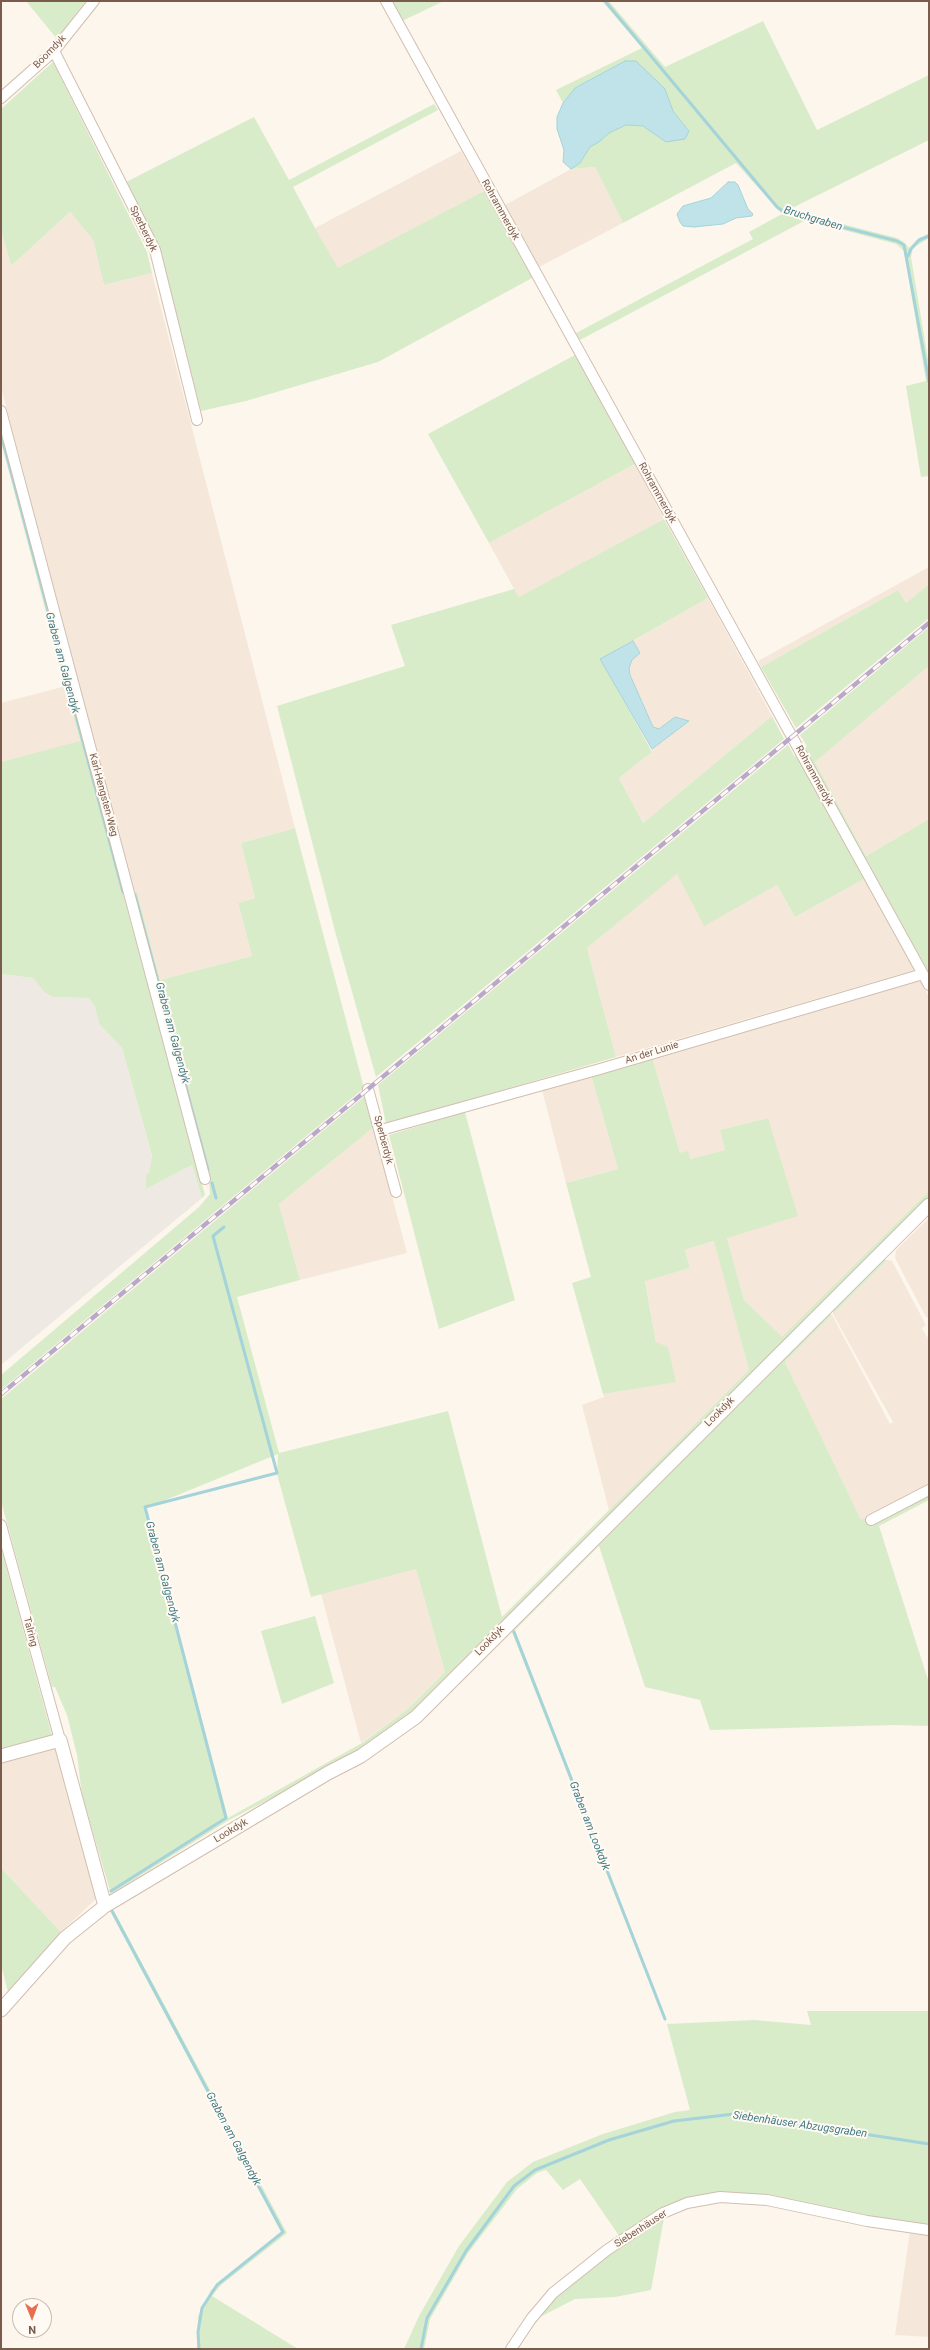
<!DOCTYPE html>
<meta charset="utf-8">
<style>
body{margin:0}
#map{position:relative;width:930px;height:2350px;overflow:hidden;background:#fdf6ec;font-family:Roboto,sans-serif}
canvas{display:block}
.frame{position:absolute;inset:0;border:2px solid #7a5c4d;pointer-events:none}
.north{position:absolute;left:12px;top:2298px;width:40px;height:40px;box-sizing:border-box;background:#fffaf3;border:1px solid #cabbb1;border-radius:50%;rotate:179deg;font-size:11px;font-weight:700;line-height:16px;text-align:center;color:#7a5c4d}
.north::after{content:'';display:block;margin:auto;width:14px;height:18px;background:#e76f51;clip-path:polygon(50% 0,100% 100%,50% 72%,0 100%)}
</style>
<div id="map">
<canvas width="930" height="2350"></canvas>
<div class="frame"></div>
<div class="north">N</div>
</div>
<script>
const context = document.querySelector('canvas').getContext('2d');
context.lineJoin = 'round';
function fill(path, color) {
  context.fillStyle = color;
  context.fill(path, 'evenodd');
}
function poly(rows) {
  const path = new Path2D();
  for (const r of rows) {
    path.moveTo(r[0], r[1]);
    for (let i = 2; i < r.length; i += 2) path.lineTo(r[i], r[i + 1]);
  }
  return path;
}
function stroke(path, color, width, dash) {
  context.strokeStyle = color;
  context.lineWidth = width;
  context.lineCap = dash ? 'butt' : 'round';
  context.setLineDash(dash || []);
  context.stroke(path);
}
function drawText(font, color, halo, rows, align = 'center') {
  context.font = font + ' Roboto,sans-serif';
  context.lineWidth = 4;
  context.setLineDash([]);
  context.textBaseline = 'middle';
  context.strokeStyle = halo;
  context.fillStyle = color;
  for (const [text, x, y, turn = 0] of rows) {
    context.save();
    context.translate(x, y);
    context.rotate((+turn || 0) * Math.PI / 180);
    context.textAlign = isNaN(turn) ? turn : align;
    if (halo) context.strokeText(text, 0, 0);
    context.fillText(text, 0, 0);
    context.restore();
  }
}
fill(poly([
 [461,151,484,191,338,269,315,228],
 [595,167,623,223,539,267,505,205,571,169],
 [70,212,93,240,104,285,152,273,295,828,241,843,255,898,238,903,252,956,160,980,137,892,134,892,1,387,1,229,11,266],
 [635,464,664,519,519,598,489,543],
 [929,567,929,584,906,603,898,590,761,667,758,661],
 [708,598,772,716,643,823,619,778,652,752,652,749,689,721,675,718,659,729,653,727,630,675,629,668,632,660,640,653,633,641],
 [929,666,929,819,866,856,815,762],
 [66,686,80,742,1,762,1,703],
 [677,873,704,925,777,885,795,917,864,879,915,970,616,1057,587,948],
 [920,980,929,997,929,1191,782,1338,744,1300,727,1238,768,1118,720,1130,725,1150,690,1159,680,1153,652,1057],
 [591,1075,618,1169,566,1183,542,1090],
 [374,1127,407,1253,300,1280,279,1204],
 [929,1218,929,1318,926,1317,895,1258,896,1250],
 [715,1241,749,1370,609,1510,582,1405,604,1397,603,1394,676,1381,656,1342,645,1280,690,1268,685,1250],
 [887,1260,892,1261,926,1325,922,1328,927,1337,929,1336,929,1484,861,1521,785,1362,832,1315,890,1424,893,1422,833,1314],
 [416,1569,445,1672,409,1708,361,1743,321,1594],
 [55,1746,97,1898,61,1932,1,1868,1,1760],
 [910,2231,929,2233,929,2337,895,2335]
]), '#f5e8da');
fill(poly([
 [1,974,33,978,44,992,53,997,89,998,95,1007,99,1024,122,1048,152,1157,146,1189,192,1165,202,1198,1,1365]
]), '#efe9e4');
fill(poly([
 [26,1,86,1,57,39],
 [392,1,444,1,402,21],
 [602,1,609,1,665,67,763,21,817,130,929,75,929,140,788,210,897,238,904,242,909,248,918,239,929,233,929,238,913,248,911,257,929,365,929,476,921,477,906,386,926,381,904,251,896,244,806,220,580,340,576,333,753,239,749,232,782,214,736,163,623,223,595,167,571,169,580,163,590,147,599,142,609,133,626,125,643,126,667,142,689,130,673,111,665,89,625,61,575,88,563,103,556,90,642,48],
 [53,62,147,252,152,273,104,285,93,240,70,212,11,266,1,229,1,109],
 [434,104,438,110,293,187,315,228,338,268,484,191,532,278,378,362,246,401,201,411,160,250,126,182,254,117,289,180],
 [575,355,635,464,489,543,428,434],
 [1,425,125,893,123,894,205,1195,202,1198,192,1165,146,1189,146,1175,149,1173,152,1156,122,1048,99,1024,95,1007,89,998,53,997,44,992,33,978,1,974,1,762,80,741,1,442],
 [664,519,708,598,601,659,652,752,619,778,643,823,772,716,784,739,376,1077,336,935,277,706,405,666,391,625,514,589,519,597],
 [929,584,929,618,796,728,761,667,898,590,906,603],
 [929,627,929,666,815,762,866,856,929,819,929,979,803,750,807,746,800,735],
 [788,745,795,757,800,753,915,970,864,879,795,917,777,885,704,926,677,874,587,948,616,1057,386,1124,378,1085],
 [295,828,364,1088,1,1390,1,1375,199,1207,210,1194,209,1182,132,893,137,892,160,980,252,956,238,903,255,898,241,843],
 [652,1057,680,1153,688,1151,690,1159,725,1150,720,1130,768,1118,798,1216,727,1238,744,1300,782,1337,929,1191,929,1200,409,1717,353,1756,229,1820,111,1894,82,1795,77,1755,67,1715,55,1687,52,1687,1,1501,1,1399,366,1095,374,1127,279,1204,300,1280,237,1297,279,1453,448,1411,502,1617,749,1370,714,1241,685,1250,690,1268,645,1281,656,1342,668,1347,676,1382,603,1394,572,1283,591,1277,566,1183,618,1169,591,1075],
 [278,1454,277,1474,311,1597,416,1569,445,1672,409,1708,362,1743,228,1818,146,1508],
 [465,1112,515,1300,439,1329,389,1135],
 [881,1259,887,1260,833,1314,833,1306],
 [827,1311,832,1315,785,1362,861,1520,929,1495,929,1500,879,1526,929,1683,929,1726,895,1725,710,1730,700,1700,645,1687,599,1546,515,1630,666,2019,664,2020,512,1632,420,1723,355,1768,354,1762,394,1738],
 [1,1548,52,1736,1,1750],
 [315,1616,334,1683,282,1704,261,1631],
 [1,1868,61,1932,8,1992,1,1965],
 [114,1911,287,2233,221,2285,212,2296,298,2349,197,2349,198,2316,211,2290,281,2232,111,1913],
 [807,2011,929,2011,929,2224,867,2218,767,2196,738,2193,709,2194,620,2237,580,2179,563,2190,546,2170,537,2173,517,2189,468,2253,430,2319,424,2349,404,2349,419,2316,459,2246,507,2182,533,2162,603,2134,675,2112,690,2110,667,2024,754,2020,811,2025],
 [738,2201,710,2203,686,2208,664,2218,651,2290,615,2297,575,2299,540,2317,517,2349,515,2349,554,2296,604,2258,666,2216,685,2207,708,2202]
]), '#d8ecc9');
const water = poly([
 [625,61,636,61,665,89,673,111,689,131,685,139,666,142,643,126,626,125,609,133,599,142,590,147,580,163,571,169,563,162,564,150,557,129,557,117,563,103,575,88,625,61],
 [728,182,735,182,738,185,748,209,753,214,752,216,736,218,723,224,694,227,683,226,680,222,677,214,683,206,711,198,728,182],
 [633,641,640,653,632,660,629,668,630,675,653,727,659,729,675,717,689,721,652,749,600,659,633,641]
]);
fill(water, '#bfe3e8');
stroke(water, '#a5d3da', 1);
stroke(poly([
 [605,1,777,207,784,212,897,241,904,245,929,382],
 [908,256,911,249,919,240,929,236],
 [1,434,123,892],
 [135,895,208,1170],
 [212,1183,216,1198],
 [514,1632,665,2019],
 [111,1891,226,1818,145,1507,277,1473,213,1236,224,1227],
 [111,1909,283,2232,217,2285,202,2308,198,2332,199,2349],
 [421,2349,427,2318,466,2251,514,2186,535,2170,609,2140,674,2121,734,2114,929,2144]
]), '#a5d3da', 3);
const minor = poly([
 [386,1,929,985],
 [54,51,155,250,197,420],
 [1,98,54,51,94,1],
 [1,411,205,1179],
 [368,1089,396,1192],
 [381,1130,600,1069,923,974],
 [871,1520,929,1490],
 [1,1525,60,1740],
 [511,2349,531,2319,553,2293,607,2250,663,2213,687,2203,720,2197,767,2200,867,2221,929,2230]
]);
const tertiary = poly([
 [1,1756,60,1740,105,1906],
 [1,2010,65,1938,105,1906,328,1773,361,1756,416,1717,929,1205]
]);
stroke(minor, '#d1beb0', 12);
stroke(tertiary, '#d1beb0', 15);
stroke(minor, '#fff', 10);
stroke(tertiary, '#fff', 13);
const rail = poly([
 [1,1394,929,623]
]);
stroke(rail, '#b9a8c9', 4.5);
stroke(rail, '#fffaf3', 3, [9]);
drawText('10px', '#7a5c4d', '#fffaf3', [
 ["Boomdyk",50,52,-46],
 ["Rohrammerdyk",500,210,61],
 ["Sperberdyk",143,229,64],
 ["Rohrammerdyk",657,493,61],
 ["Rohrammerdyk",814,776,61],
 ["Karl-Hengsten-Weg",103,795,75],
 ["An der Lunie",652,1053,-17],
 ["Sperberdyk",383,1140,75],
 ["Lookdyk",720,1412,-45],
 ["Talring",30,1632,75],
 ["Lookdyk",490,1641,-46],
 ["Lookdyk",231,1831,-31],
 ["Siebenhäuser",641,2229,-33]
]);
drawText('italic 11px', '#437c86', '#fffaf3', [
 ["Bruchgraben",813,219,17],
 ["Graben am Galgendyk",62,663,75],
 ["Graben am Galgendyk",172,1033,75],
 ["Graben am Galgendyk",162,1572,75],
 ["Graben am Lookdyk",589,1826,69],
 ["Siebenhäuser Abzugsgraben",800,2125,8],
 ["Graben am Galgendyk",233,2139,62]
]);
</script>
